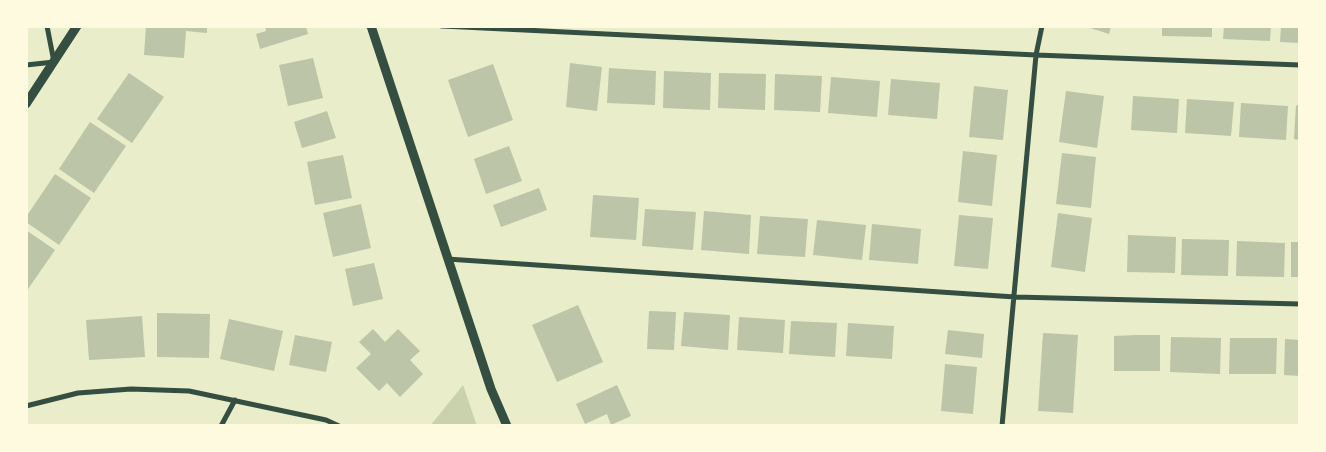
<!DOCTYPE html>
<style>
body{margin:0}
#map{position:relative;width:1326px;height:452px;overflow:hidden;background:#e9edc9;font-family:"Fira Sans Condensed",sans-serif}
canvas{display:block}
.frame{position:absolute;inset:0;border:28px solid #fefae0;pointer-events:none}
</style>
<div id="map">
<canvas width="1326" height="452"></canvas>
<div class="frame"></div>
</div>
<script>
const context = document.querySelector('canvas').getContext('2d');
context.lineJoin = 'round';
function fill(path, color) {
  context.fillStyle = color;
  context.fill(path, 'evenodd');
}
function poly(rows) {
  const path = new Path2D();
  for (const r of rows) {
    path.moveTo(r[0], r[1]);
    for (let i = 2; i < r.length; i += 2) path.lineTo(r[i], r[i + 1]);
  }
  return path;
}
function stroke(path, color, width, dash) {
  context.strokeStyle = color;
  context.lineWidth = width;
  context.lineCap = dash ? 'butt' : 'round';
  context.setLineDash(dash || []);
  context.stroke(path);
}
fill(poly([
 [463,385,477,426,430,426]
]), '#cad2ad');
fill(poly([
 [146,26,207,26,207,33,186,31,184,58,144,55],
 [265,26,306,26,308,34,260,49,256,34,266,31],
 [1084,26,1111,26,1109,34],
 [1162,26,1212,26,1212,37,1162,36],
 [1224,26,1271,26,1270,41,1223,39],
 [1281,26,1300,26,1300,43,1280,42],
 [313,58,323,98,288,106,279,65],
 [570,63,602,67,597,111,566,107],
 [493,64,513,120,468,137,448,80],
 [609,68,656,71,655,105,607,103],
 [664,71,711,73,710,110,663,108],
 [129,73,164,97,132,143,97,119],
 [719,73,766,74,765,110,718,108],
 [775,74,822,76,820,112,774,110],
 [831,77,880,81,877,117,828,113],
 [891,79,940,83,937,119,888,115],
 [974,86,1008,90,1003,140,969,137],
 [1066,91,1104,96,1097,148,1059,142],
 [1133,96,1179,99,1177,133,1131,130],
 [1187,99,1234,102,1231,136,1185,133],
 [1241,103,1288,106,1286,140,1239,137],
 [1296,105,1300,106,1300,140,1294,139],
 [327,111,336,138,302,148,294,122],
 [90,122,126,146,94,193,59,169],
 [509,146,522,181,486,194,474,159],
 [963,151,997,155,992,206,958,202],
 [1062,153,1096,157,1091,208,1056,204],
 [343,155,352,198,315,205,307,162],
 [55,174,91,198,59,245,26,222,26,217],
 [539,188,547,210,501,227,493,205],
 [593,195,639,198,636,240,590,237],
 [361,204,371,248,333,257,323,213],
 [645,209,696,212,693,250,642,246],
 [704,211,751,215,749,254,701,250],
 [1058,213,1092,218,1085,272,1051,267],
 [959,215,993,218,988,269,954,266],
 [760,216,808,219,805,257,757,254],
 [817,220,866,225,862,260,813,255],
 [872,224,921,229,918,264,869,260],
 [26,230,55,250,26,292],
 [1128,235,1176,237,1175,273,1127,272],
 [1182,239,1229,240,1228,276,1181,275],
 [1237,241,1285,243,1284,277,1236,276],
 [1291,242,1300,242,1300,277,1291,277],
 [374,263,383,299,353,306,345,269],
 [578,305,603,362,557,382,532,325],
 [649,311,676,312,674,350,647,349],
 [684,312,730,315,728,350,681,346],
 [157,313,210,314,209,358,157,357],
 [142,316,145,357,89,360,86,320],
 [739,317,785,320,783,353,737,350],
 [229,319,283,331,274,371,220,359],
 [791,321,837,323,835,357,789,354],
 [848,323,894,326,892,359,846,356],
 [373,329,385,342,398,329,420,351,410,360,423,374,400,397,387,383,379,391,356,368,371,354,359,342],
 [948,330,984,334,982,358,945,354],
 [1043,333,1078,335,1073,413,1038,411],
 [295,335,332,342,326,372,289,365],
 [1137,335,1160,335,1160,371,1114,371,1114,336],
 [1171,337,1221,338,1220,374,1170,372],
 [1230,338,1277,338,1276,374,1229,374],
 [1285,339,1300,340,1300,376,1284,375],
 [945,364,977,367,973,414,941,411],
 [617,385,631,416,611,425,607,414,585,424,576,404]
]), '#bcc5a7');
stroke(poly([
 [442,26,1036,55,1300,65],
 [26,65,54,62,47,26],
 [447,259,1015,297,1300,304],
 [26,406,78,393,131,389,189,391,326,420,339,426],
 [221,426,235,400],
 [1002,426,1036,55,1042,26]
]), '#344e41', 5);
stroke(poly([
 [371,26,491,389,507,426],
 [26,104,77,26]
]), '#344e41', 9);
</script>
